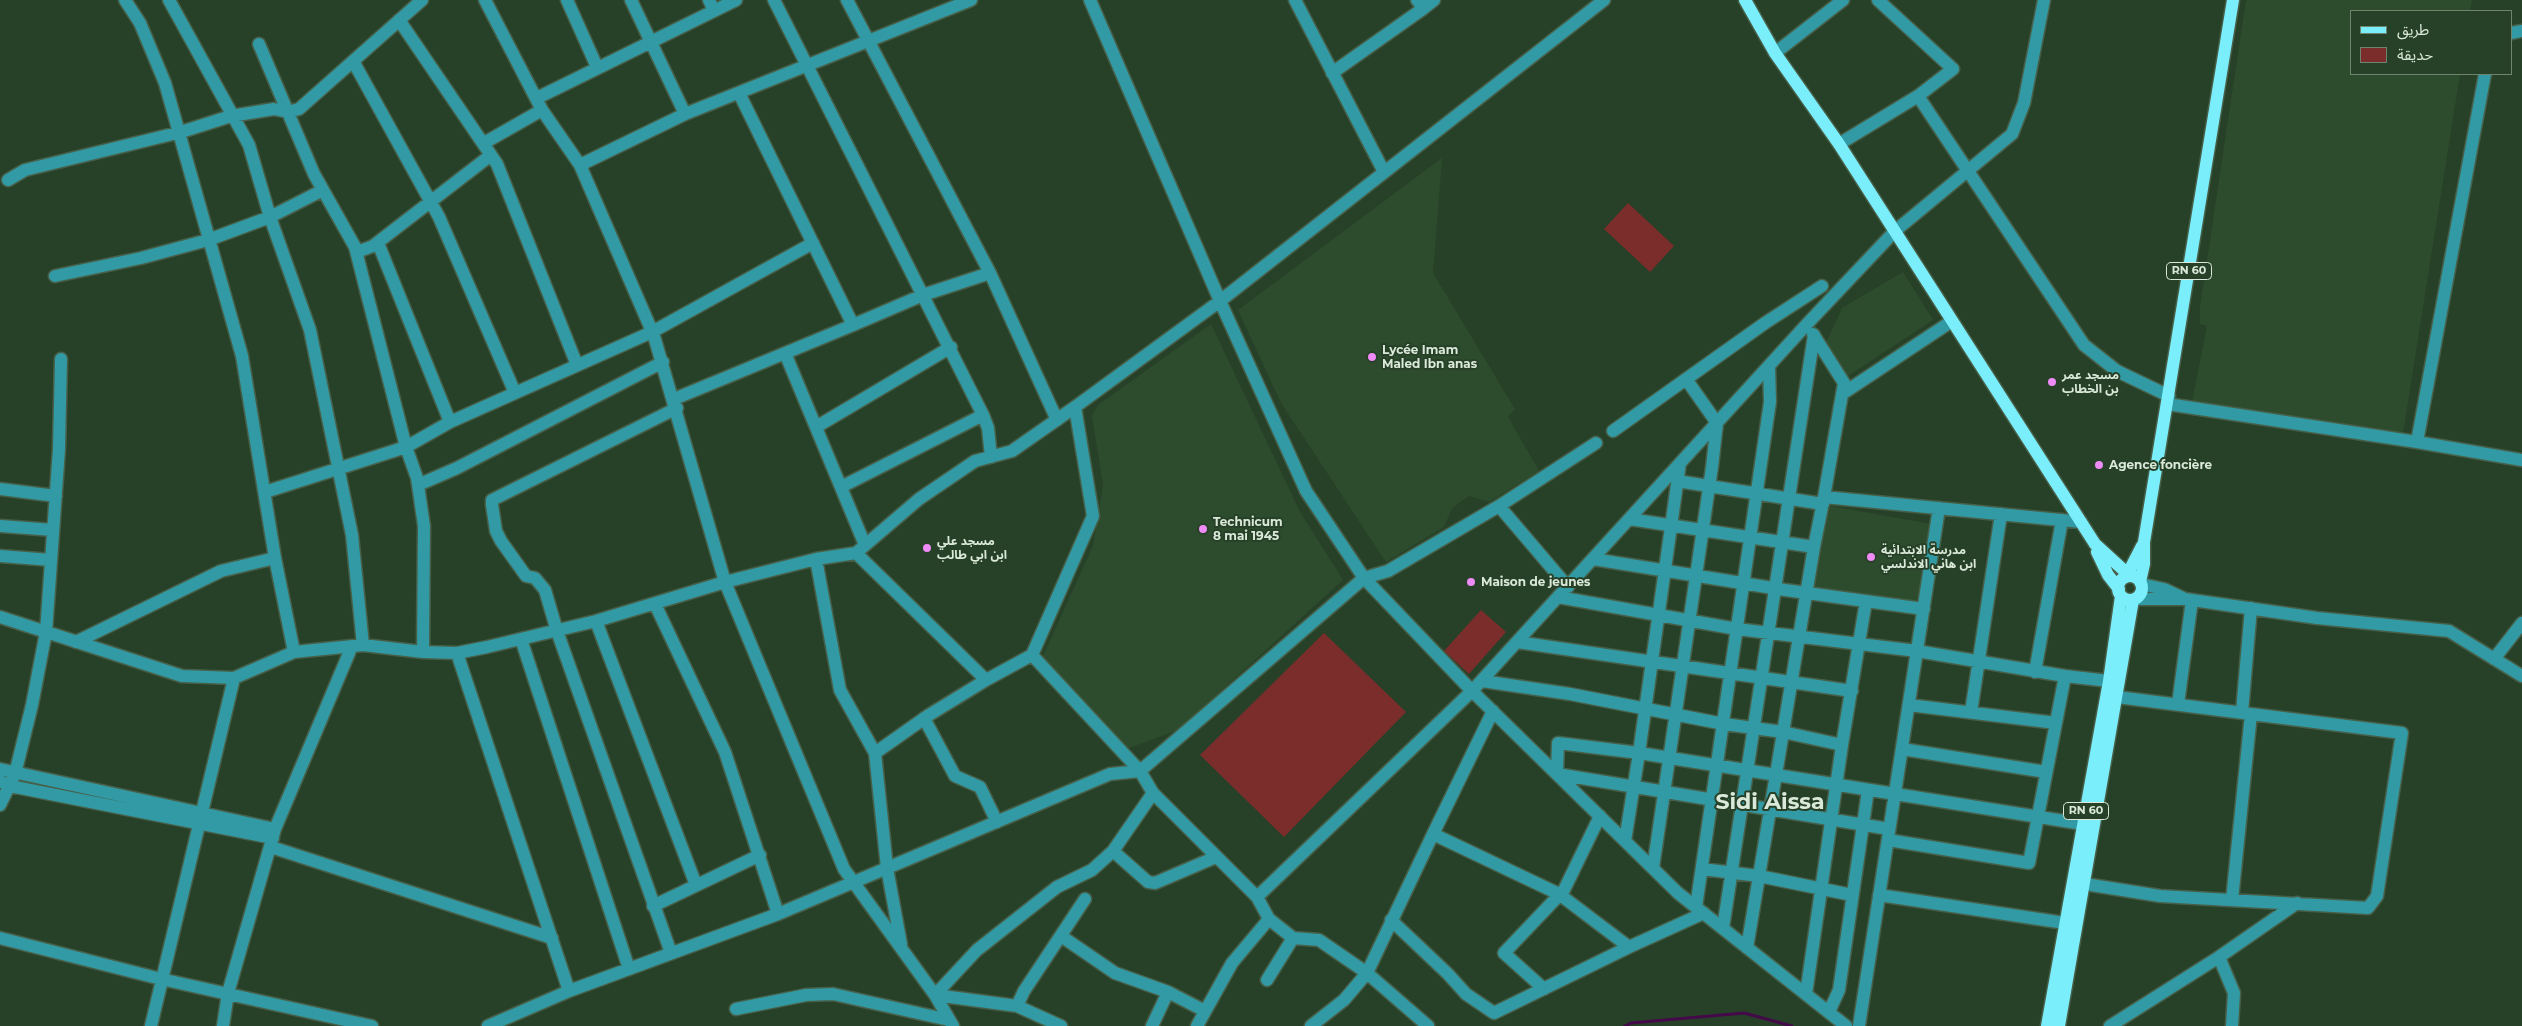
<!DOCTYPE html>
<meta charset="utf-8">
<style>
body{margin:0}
#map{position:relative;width:2522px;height:1026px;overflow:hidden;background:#274128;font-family:Montserrat,"Noto Sans Arabic",sans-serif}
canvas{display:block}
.legend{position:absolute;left:2350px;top:10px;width:162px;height:65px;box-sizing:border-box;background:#274128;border:1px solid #6f846f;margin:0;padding:6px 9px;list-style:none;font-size:15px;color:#dae9d9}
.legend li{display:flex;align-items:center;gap:10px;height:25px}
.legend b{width:25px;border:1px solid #6f846f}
</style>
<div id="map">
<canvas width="2522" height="1026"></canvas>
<ul class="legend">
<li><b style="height:6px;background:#7beefb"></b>طريق</li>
<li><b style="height:14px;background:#7a2d2b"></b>حديقة</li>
</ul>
</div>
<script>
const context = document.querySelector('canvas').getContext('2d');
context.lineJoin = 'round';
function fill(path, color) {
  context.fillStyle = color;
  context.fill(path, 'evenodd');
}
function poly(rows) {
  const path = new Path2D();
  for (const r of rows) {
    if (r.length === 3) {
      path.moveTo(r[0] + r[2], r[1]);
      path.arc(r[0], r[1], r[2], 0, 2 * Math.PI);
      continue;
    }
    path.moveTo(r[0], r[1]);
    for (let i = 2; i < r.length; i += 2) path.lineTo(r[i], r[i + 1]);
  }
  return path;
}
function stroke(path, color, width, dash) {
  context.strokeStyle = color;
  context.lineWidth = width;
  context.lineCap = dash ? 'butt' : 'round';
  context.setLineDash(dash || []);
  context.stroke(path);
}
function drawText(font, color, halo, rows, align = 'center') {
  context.font = font + ' Montserrat,"Noto Sans Arabic",sans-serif';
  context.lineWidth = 4;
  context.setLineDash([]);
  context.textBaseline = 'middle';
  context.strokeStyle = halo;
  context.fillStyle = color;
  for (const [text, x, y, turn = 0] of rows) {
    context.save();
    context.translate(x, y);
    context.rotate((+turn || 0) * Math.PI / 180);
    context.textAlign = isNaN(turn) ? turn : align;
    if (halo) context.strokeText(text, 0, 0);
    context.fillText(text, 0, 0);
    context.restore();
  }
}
fill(poly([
 [2246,0,2472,0,2470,11,2351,11,2351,74,2460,74,2403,433,2192,402,2207,326,2200,324,2200,307],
 [1442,158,1433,273,1515,409,1508,417,1539,471,1489,502,1469,496,1452,508,1444,527,1386,562,1281,403,1238,310],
 [1903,272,1933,320,1848,376,1826,343,1842,308],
 [1211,324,1300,512,1343,580,1178,730,1126,749,1041,660,1093,546,1103,485,1092,416,1098,405],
 [1825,505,1931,524,1918,605,1810,589]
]), '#2d4c2d');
fill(poly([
 [1628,203,1674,246,1650,272,1604,229],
 [1481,610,1506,632,1469,674,1444,651],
 [1324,633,1406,712,1284,837,1200,755]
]), '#7a2d2b');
stroke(poly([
 [1625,1026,1631,1023,1744,1013,1792,1026]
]), '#440949', 3);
const minor = poly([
 [125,0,140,23,165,83,242,356,275,558,294,652],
 [169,0,249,145,270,217,310,330,352,535,363,645],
 [485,0,542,110,580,165,654,336,725,582,844,869,935,995,953,1026],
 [567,0,597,67],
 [631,0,685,114],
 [709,0,714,11],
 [774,0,983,415,988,428,991,457],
 [847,0,990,273,1057,420],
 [1090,0,1220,301,1306,491,1364,578,1472,691,1678,893,1846,1026],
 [1295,0,1384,172],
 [1417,0,1424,8,1434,0],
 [399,20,497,164,577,365],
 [2511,33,2522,31],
 [259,44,314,174,355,247,406,447,417,478,424,526,423,652],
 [1775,53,1843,0],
 [353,61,439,217,515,393],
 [1332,73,1424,8],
 [1918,96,2084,345,2117,371,2169,396],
 [537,98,736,0],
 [484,143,542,110],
 [1839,144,1918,96,1953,69,1878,0],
 [580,165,685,114,971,0],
 [8,180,25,170,181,132,231,116,274,109,288,112,299,109,422,0],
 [378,243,450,422],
 [357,252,373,246,491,155],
 [55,276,141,258,208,240,270,217,323,190],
 [853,325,923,295,990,273],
 [1813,334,1844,383,1824,497,2081,522],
 [785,353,865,545],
 [1842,394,1952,321],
 [674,399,853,325,739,93],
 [2167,404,2417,442,2485,74],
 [816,427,951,347],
 [1613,431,1765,323,1822,286],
 [2417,442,2522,460],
 [1677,481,1823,504],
 [418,485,457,468,663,362],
 [841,487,983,415],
 [0,489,56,496],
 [265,492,406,447,450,422,652,332,813,243],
 [1499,506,1568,587],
 [1629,519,1814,547,1747,948],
 [0,526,53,530],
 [1814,547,1824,497],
 [856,553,986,680,1032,655,1093,516,1075,407,1220,301,1604,0],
 [0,556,51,560],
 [816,559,840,690,875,753,929,715,986,680],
 [1593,559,1785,590,1924,609],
 [2141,584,2164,589,2183,598],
 [1558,597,1737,629,1917,651,2065,676,2029,863,1888,840],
 [2135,599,2185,599,2317,618,2449,631,2522,676],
 [655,604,725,752,778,914],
 [0,617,182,676,234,678,294,652,363,645,423,652,457,653,487,647,596,621,725,582,816,559,856,553,919,499,975,461,1012,451,1075,407],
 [596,621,696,885],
 [521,639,629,969],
 [76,642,221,571,275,558],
 [1517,642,1852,691],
 [457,653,569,991],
 [1032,655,1140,771,1153,793,1257,897,1472,691,1807,324,1895,231,2012,134,2024,103,2044,0],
 [2494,659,2522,623],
 [2035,672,2062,520],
 [2065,676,2109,681],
 [1482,681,1570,694,1724,724,1783,732,1842,745,1866,601],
 [2117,697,2251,714],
 [2178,704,2192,600],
 [1909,705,2056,723],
 [1971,712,2001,514],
 [2242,712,2251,608],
 [924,718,955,776,980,787,997,822],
 [1902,749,2046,772],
 [875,753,887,868,901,944],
 [0,769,275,829],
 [0,781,10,786,273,838],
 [0,805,15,774,32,705,46,632,59,449,61,359],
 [1889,829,1557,774,1558,743,1639,753,2083,824],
 [1433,834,1493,711],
 [1625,841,1639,753,1680,463],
 [271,847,552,938],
 [1113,851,1148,882,1155,883,1216,857],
 [1653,868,1712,467,1717,423,1686,379],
 [1702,869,1759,876,1852,895],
 [2085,884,2160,896,2368,908,2377,896,2402,733,2251,714,2232,900],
 [1879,895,2065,923],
 [1257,897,1269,919,1293,938,1319,940,1367,973,1344,1000,1311,1026],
 [653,906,760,855],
 [1696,907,1770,402,1769,366],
 [1391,920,1448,974,1466,994,1494,1013,1629,947,1704,913],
 [1723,928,1814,335],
 [1061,936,1115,973,1168,992,1205,1011],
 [0,938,161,979,372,1026],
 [671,953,557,631,545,590,535,578,526,576,501,541,496,531,492,505,492,500,677,408],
 [2219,957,2234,993,2232,1026],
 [1267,980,1293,938],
 [1544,989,1504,953,1564,890,1600,816],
 [1806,994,1842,745],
 [935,995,977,950,1057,887,1092,870,1113,851,1153,793],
 [935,995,1017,1006,1061,1026],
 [1017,1006,1024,991,1085,899],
 [736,1009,806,995,833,994,949,1020],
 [1829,1012,1839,990,1868,790],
 [151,1026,234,678],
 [223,1026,228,993,275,829,352,646],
 [488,1026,569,991,778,914,1110,774,1140,771,1364,578,1388,571,1499,506,1596,443],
 [1152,1026,1168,992],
 [1197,1026,1232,963,1269,919],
 [1428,1026,1367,973,1433,834,1559,894,1629,947],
 [1859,1026,1939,508],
 [2110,1026,2219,957,2297,903]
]);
const major = poly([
 [1745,0,1775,53,1839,144,2095,544,2130,576],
 [2097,552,2108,575,2119,589],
 [2130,588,12],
 [2126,577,2142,546],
 [2140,582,2144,564,2144,542,2233,0],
 [2047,1026,2109,681,2121,596],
 [2059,1026,2133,600]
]);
stroke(minor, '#475f48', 15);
stroke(major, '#475f48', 15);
stroke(minor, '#319aa4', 12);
stroke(major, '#7beefb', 12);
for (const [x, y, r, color] of [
 [1372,357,5,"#ef8bf6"],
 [2052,382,5,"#ef8bf6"],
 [2099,465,5,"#ef8bf6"],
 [1203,529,5,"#ef8bf6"],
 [927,548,5,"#ef8bf6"],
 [1871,557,5,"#ef8bf6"],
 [1471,582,5,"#ef8bf6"]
]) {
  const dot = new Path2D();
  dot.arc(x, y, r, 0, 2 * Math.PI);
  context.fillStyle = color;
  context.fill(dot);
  stroke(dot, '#274128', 2);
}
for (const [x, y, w] of [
 [2189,271,45],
 [2086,811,45]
]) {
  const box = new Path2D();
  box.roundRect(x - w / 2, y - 8.5, w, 17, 4);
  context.fillStyle = '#274128';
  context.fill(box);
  stroke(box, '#dae9d9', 1);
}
drawText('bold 11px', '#dae9d9', null, [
 ["RN 60",2189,271],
 ["RN 60",2086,811]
]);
drawText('bold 12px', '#dae9d9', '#274128', [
 ["Lycée Imam",1382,350],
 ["Maled Ibn anas",1382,364],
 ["مسجد عمر",2062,375],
 ["بن الخطاب",2062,389],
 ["Agence foncière",2109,465],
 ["Technicum",1213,522],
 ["8 mai 1945",1213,536],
 ["مسجد علي",937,541],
 ["ابن ابي طالب",937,555],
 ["مدرسة الابتدائية",1881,550],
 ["ابن هاني الاندلسي",1881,564],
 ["Maison de jeunes",1481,582]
], 'left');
drawText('bold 22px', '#dae9d9', '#274128', [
 ["Sidi Aissa",1770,803]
]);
</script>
